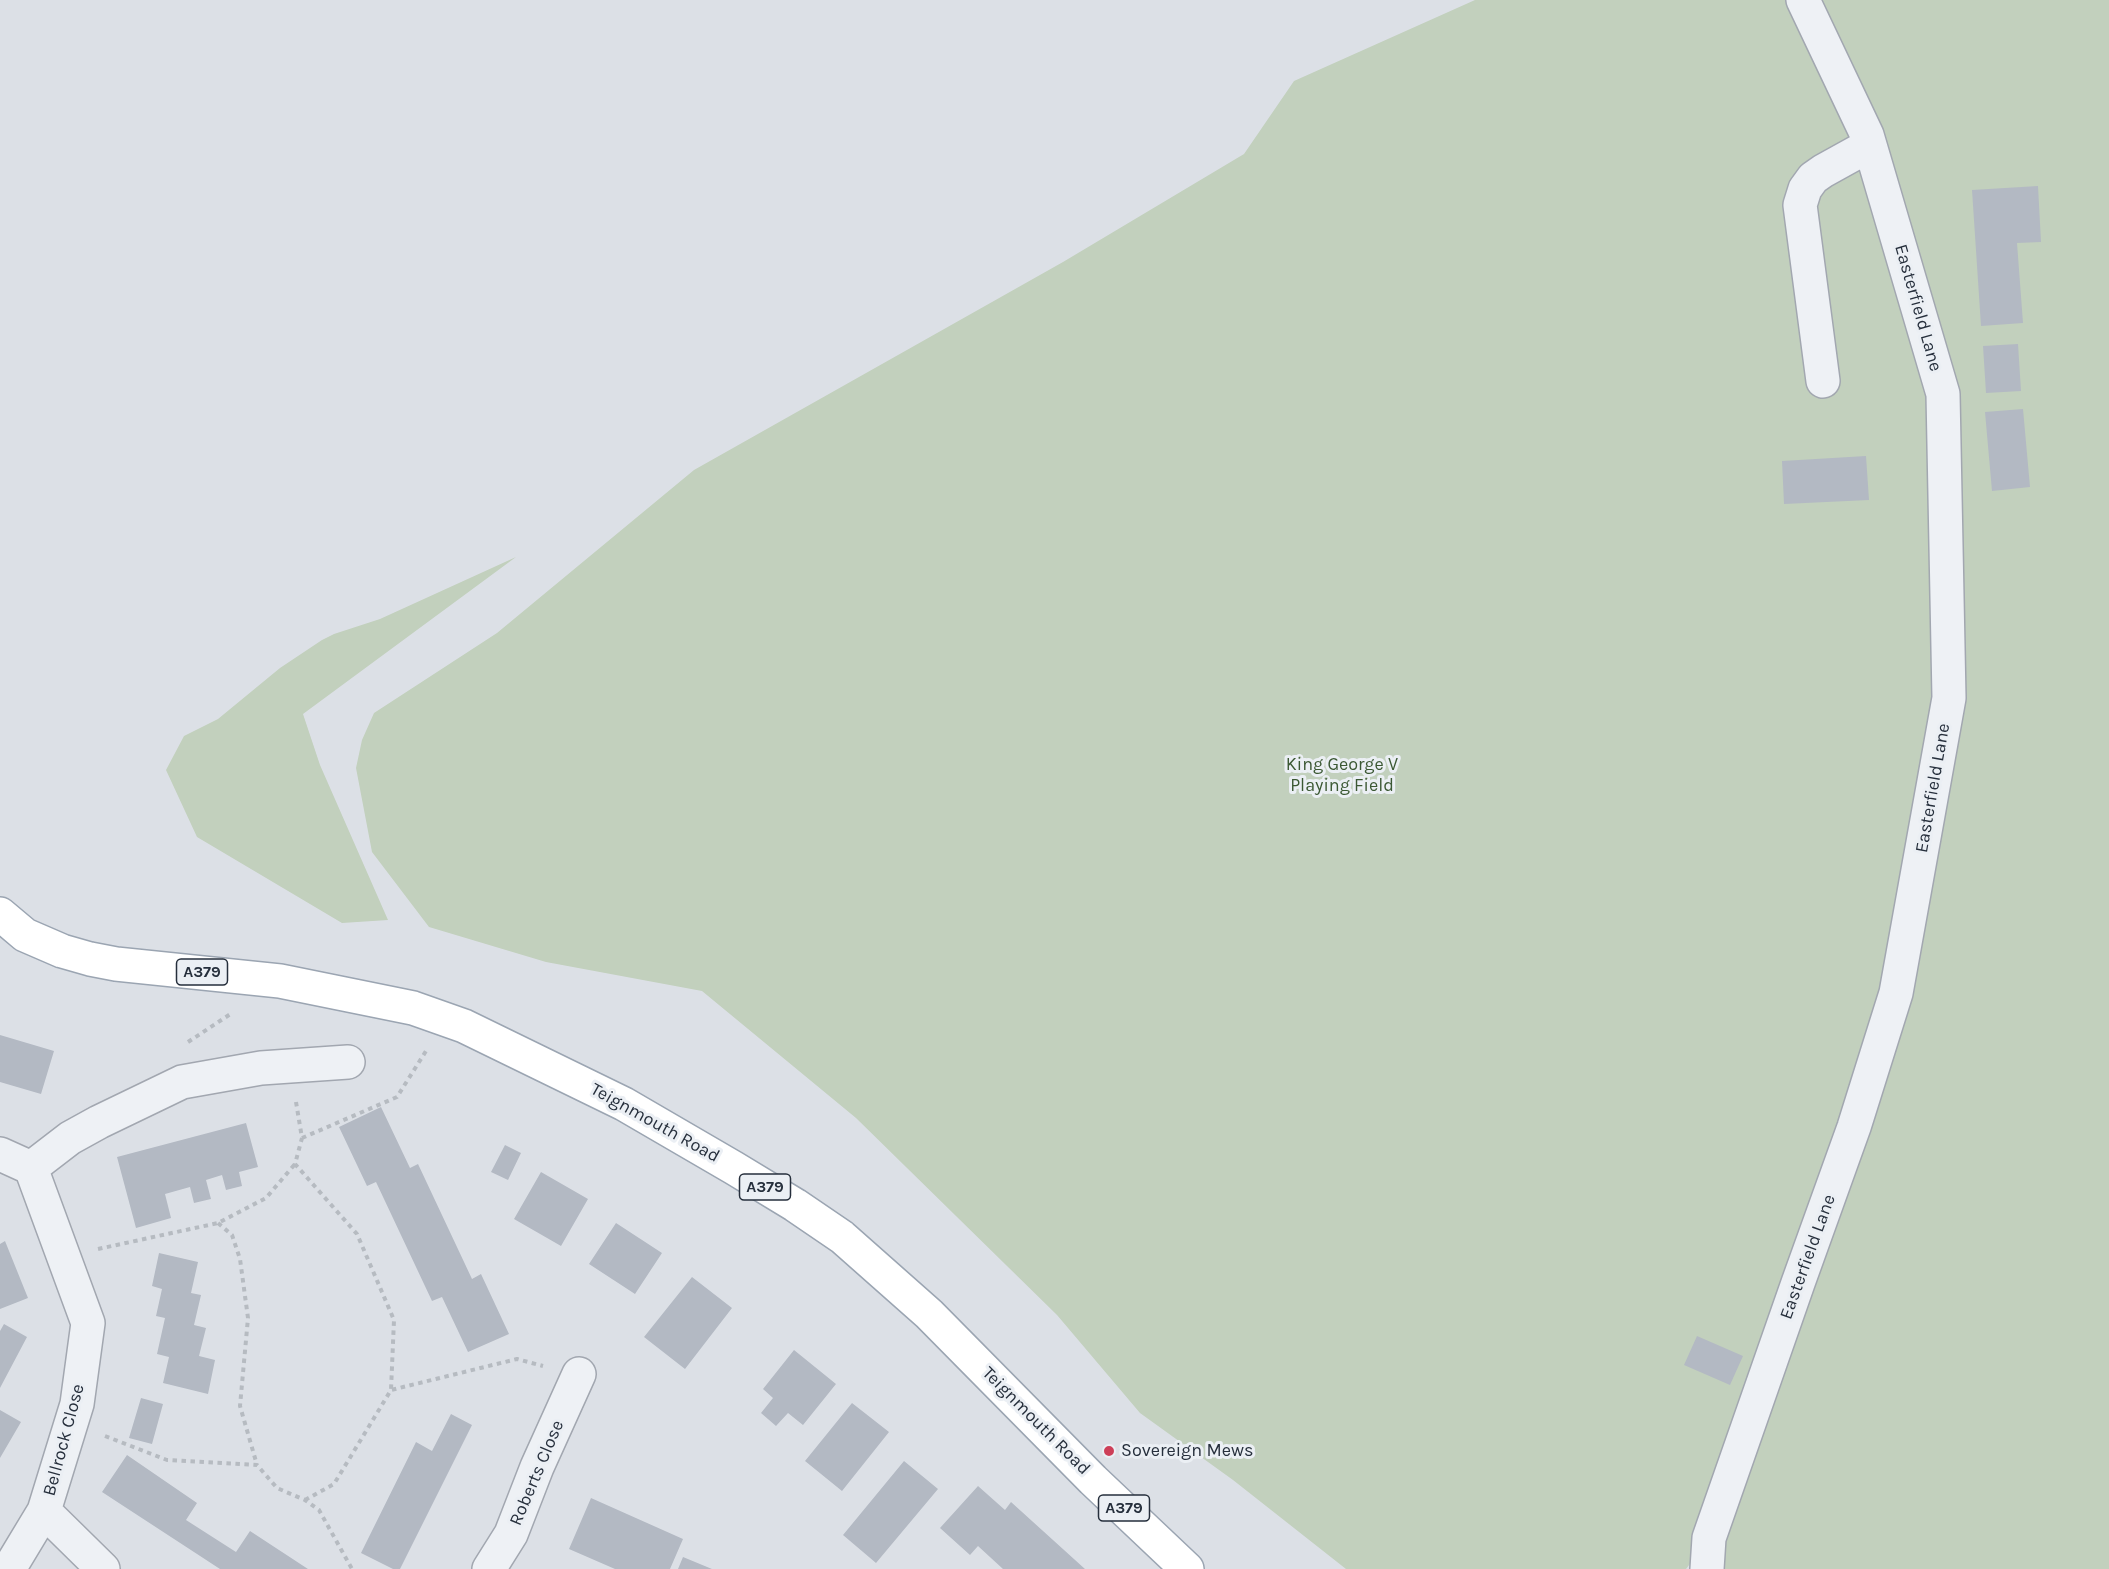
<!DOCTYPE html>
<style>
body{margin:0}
canvas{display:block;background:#dce0e6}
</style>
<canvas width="2109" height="1569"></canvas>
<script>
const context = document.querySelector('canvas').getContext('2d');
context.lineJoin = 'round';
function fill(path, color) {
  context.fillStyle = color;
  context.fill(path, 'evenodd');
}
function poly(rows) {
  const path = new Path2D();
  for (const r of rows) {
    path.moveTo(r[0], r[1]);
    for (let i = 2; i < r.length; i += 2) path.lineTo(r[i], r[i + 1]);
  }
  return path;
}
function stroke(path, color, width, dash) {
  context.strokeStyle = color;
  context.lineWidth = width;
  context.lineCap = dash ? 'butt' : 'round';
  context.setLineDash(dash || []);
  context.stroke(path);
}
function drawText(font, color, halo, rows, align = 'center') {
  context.font = font + ' Karla,sans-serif';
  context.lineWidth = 6;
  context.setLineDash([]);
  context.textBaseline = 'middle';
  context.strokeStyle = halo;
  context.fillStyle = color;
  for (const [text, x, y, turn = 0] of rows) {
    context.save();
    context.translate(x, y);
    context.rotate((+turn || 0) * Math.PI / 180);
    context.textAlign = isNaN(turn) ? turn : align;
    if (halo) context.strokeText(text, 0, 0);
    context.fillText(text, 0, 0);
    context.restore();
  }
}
fill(poly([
 [1475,0,2109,0,2109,1569,1707,1569,1709,1539,1686,1569,1346,1569,1233,1480,1140,1413,1057,1315,856,1118,702,991,546,962,429,927,372,852,356,768,362,740,374,713,497,633,694,470,1063,262,1244,154,1294,81],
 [516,557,303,714,320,765,388,920,342,923,197,837,166,770,184,736,218,719,280,668,322,640,334,634,380,619]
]), '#c2d0bd');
fill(poly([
 [2038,186,2041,242,2017,243,2023,323,1981,326,1972,190],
 [2018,344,2021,391,1986,393,1983,346],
 [2023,409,2030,487,1992,491,1985,412],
 [1866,456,1869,500,1784,504,1782,461],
 [0,1035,54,1051,41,1094,0,1082],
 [381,1107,410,1168,418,1164,472,1279,481,1274,509,1334,468,1352,442,1297,432,1301,376,1182,367,1186,339,1127],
 [246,1123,258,1167,239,1172,242,1186,226,1190,222,1175,206,1180,211,1199,194,1203,190,1187,165,1194,171,1218,136,1228,117,1157],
 [505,1145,521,1153,508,1180,491,1172],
 [541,1172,588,1199,561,1246,514,1219],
 [616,1223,662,1253,635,1294,589,1264],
 [5,1241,28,1298,0,1309,0,1244],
 [159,1253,198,1262,191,1293,201,1295,194,1325,206,1328,199,1356,215,1360,208,1394,163,1383,169,1357,157,1354,165,1318,156,1316,162,1289,152,1286],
 [692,1277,732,1308,685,1369,644,1337],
 [4,1324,27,1337,0,1388,0,1331],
 [1697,1336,1743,1356,1730,1385,1684,1365],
 [794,1350,836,1384,803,1425,788,1413,776,1426,761,1413,773,1398,763,1389],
 [141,1398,163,1404,152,1444,129,1438],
 [852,1403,889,1432,842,1491,805,1461],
 [0,1410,21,1422,0,1458],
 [451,1414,472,1425,400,1569,393,1569,361,1553,416,1442,432,1451],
 [127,1455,197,1503,186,1520,236,1552,250,1531,308,1569,220,1569,102,1492],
 [904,1461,938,1489,876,1563,843,1535],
 [978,1486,1005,1510,1011,1502,1085,1569,1003,1569,978,1546,970,1555,940,1528],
 [591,1498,683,1539,670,1569,615,1569,569,1549],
 [683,1557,712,1569,678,1569]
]), '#b3b9c3');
const minor = poly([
 [1823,381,1800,205,1805,189,1813,178,1823,171,1870,145],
 [0,1154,31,1168,88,1323,77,1404,44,1511,9,1569],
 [31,1168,70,1138,99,1122,182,1082,261,1068,348,1062],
 [44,1511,103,1569],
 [489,1569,511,1534,537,1467,579,1374],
 [1707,1569,1709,1538,1798,1283,1854,1127,1896,993,1949,698,1943,394,1867,135,1803,0]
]);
const major = poly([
 [0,914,25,935,62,951,90,959,116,964,280,981,413,1008,464,1026,624,1104,734,1168,795,1205,842,1237,929,1314,1093,1480,1187,1569]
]);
stroke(minor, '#a2a7b0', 36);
stroke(major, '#9ba5b2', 36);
stroke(poly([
 [188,1042,232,1013],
 [296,1102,302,1138,295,1164,357,1234,394,1320,391,1390],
 [302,1138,397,1097,426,1051],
 [218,1223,232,1235,240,1259,248,1318,240,1406,257,1465],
 [98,1249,218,1223,266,1198,295,1164],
 [105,1436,167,1460,257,1465,277,1488,305,1500,319,1510,352,1569],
 [305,1500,334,1484,391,1390,517,1359,543,1366]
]), '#b6bbc1', 4, [4.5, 4.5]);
stroke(minor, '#eef1f5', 33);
stroke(major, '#fff', 33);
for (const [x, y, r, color] of [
 [1109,1451,6,"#cd3f58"]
]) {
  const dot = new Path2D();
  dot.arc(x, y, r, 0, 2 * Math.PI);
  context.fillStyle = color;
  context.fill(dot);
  stroke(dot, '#ebeff4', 2);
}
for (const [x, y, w] of [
 [202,972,51],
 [765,1187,51],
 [1124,1508,51]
]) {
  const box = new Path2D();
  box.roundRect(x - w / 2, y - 13, w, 26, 4.5);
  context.fillStyle = '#ebeff4';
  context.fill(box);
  stroke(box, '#262f3c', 1.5);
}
drawText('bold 16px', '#262f3c', null, [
 ["A379",202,972],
 ["A379",765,1187],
 ["A379",1124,1508]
]);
drawText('18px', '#262f3c', '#ebeff4', [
 ["Easterfield Lane",1918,308,74],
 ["Easterfield Lane",1933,788,-80],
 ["Teignmouth Road",655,1123,29],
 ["Easterfield Lane",1808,1257,-70],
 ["Teignmouth Road",1036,1421,45],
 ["Bellrock Close",64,1440,-75],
 ["Roberts Close",537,1473,-67]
]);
drawText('18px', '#3b5833', '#ebeff4', [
 ["King George V",1342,765],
 ["Playing Field",1342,786]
]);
drawText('18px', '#262f3c', '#ebeff4', [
 ["Sovereign Mews",1121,1451]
], 'left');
</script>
